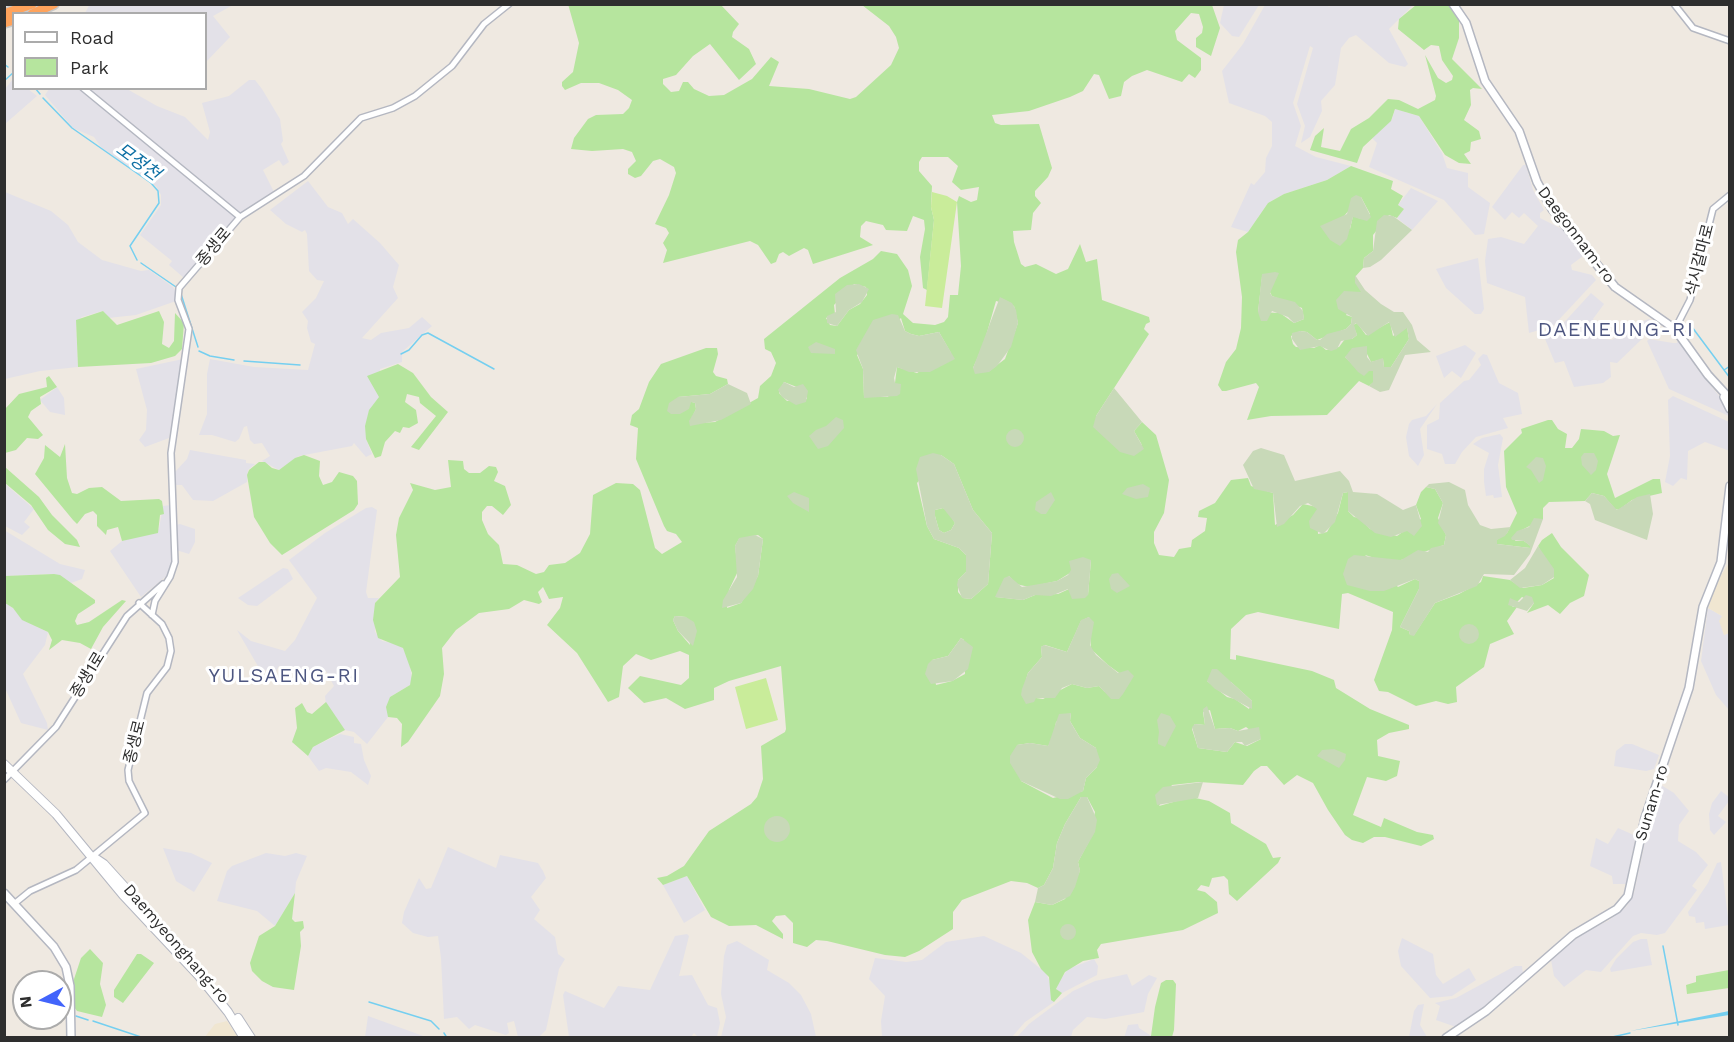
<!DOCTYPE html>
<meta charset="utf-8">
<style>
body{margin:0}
#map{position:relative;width:1734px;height:1042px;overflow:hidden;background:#efe9e1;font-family:"Work Sans",sans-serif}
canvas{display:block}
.frame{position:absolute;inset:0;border:6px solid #2e2e2e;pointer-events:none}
.legend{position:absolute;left:12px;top:12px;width:195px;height:78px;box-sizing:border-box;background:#fff;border:2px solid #ababab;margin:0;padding:8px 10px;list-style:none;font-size:18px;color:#2e2e2e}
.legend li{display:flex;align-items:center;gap:12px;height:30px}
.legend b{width:30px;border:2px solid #ababab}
.north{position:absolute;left:12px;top:970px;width:60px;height:60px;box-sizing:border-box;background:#fff;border:2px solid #ababab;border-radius:50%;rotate:263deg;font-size:16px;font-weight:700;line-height:24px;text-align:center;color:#2e2e2e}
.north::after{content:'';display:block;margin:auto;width:21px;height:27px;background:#4264fb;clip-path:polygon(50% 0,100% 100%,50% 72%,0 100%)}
</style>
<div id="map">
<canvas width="1734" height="1042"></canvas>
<div class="frame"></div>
<ul class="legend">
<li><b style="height:8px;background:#fff"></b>Road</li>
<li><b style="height:16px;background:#b6e59e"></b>Park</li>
</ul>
<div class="north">N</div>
</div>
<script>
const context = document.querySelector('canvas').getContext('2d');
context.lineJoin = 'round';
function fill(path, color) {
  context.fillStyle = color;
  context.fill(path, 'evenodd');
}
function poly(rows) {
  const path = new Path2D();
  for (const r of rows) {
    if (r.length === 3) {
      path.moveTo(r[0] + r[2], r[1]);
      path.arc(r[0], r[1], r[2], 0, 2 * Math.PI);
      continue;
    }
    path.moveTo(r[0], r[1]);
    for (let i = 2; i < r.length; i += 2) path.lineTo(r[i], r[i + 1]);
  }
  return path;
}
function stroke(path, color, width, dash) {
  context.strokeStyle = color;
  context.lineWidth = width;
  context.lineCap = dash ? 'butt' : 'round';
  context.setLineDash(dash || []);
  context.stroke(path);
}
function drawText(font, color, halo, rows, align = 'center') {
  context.font = font + ' "Work Sans","Noto Sans KR",sans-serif';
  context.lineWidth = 6;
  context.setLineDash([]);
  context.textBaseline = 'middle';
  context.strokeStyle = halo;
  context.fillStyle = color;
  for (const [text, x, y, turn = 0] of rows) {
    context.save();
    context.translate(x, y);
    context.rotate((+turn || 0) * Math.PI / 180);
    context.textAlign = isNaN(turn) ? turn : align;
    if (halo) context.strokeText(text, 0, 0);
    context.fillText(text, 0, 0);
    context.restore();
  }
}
fill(poly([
 [90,4,233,5,213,16,230,37,206,62,206,14,85,13],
 [1327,4,1329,7,1332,4,1413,5,1389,29,1408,64,1405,67,1389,63,1356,35,1349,38,1341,48,1335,85,1321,101,1322,111,1310,137,1301,143,1305,126,1297,104,1313,48,1310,46,1293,103,1301,126,1295,146,1316,157,1351,166,1327,180,1284,194,1268,203,1248,232,1231,227,1251,183,1254,185,1265,172,1266,158,1272,146,1272,122,1265,116,1229,103,1222,71,1243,44,1265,5],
 [1224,5,1259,5,1239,37,1232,36,1220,23],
 [13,79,14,88,28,89,37,96,5,124,5,89],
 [249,80,255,80,262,89,280,119,283,141,281,144,289,162,283,166,279,160,263,170,274,192,238,215,184,278,169,265,172,261,140,235,161,205,161,195,156,186,101,147,94,137,73,128,45,95,49,89,127,89,157,106,185,117,208,140,210,132,202,103,229,96],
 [1395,109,1419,116,1442,153,1447,168,1468,173,1468,187,1490,203,1484,234,1475,235,1444,200,1369,167,1377,143,1372,138,1392,119],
 [1523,165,1526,165,1533,190,1544,210,1540,213,1540,218,1562,229,1583,256,1571,265,1572,270,1592,275,1596,280,1553,326,1529,333,1525,297,1487,283,1485,261,1488,239,1501,237,1524,244,1538,226,1524,213,1519,218,1512,212,1505,220,1492,207],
 [308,181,328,207,342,213,348,224,353,219,380,243,399,265,393,287,398,298,362,338,371,340,381,333,409,328,422,317,432,326,402,352,402,362,380,369,379,400,372,406,366,439,372,454,366,457,354,443,352,446,299,456,279,470,262,461,270,456,262,443,254,444,250,440,247,426,244,427,239,439,235,442,212,435,199,435,207,414,207,374,210,359,254,367,308,370,315,344,311,342,307,328,308,321,302,312,316,298,324,281,317,280,309,271,307,234,305,230,302,232,286,224,270,210],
 [1411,188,1438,201,1412,230,1397,218,1404,209,1398,205],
 [5,192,51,211,68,225,78,242,102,260,141,271,149,270,173,287,176,292,176,301,136,315,108,318,103,311,82,317,76,322,78,367,40,371,5,379],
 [1478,258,1484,309,1481,314,1475,314,1446,288,1436,269],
 [1591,293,1604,304,1593,319,1606,339,1612,340,1638,323,1649,319,1652,321,1642,339,1617,363,1610,362,1611,377,1603,383,1574,387,1564,361,1555,363,1543,334,1558,329],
 [1649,339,1673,343,1677,343,1678,339,1696,362,1695,366,1720,397,1729,416,1669,389,1647,341],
 [1465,345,1476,353,1461,378,1452,371,1444,378,1436,356],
 [1483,354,1487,355,1499,383,1518,393,1522,414,1503,418,1508,428,1476,437,1462,452,1455,464,1445,464,1442,454,1427,449,1427,425,1439,419,1440,403,1464,381,1469,380,1481,365,1478,359],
 [183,359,169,438,145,447,139,440,146,430,147,410,136,369],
 [57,387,64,398,65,415,50,412,40,400],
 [1673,396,1729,422,1730,451,1705,442,1688,451,1687,480,1681,478,1673,486,1665,482,1670,456,1668,400],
 [1437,404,1420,429,1424,455,1418,466,1409,456,1406,437,1409,424,1412,420,1426,416],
 [1500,434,1503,438,1498,465,1502,497,1494,498,1493,495,1486,496,1484,482,1484,469,1489,453,1473,444,1482,438],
 [190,450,246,460,246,463,255,464,248,470,247,482,213,501,193,500,182,485,174,485,174,473,187,459],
 [4,483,34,509,24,522,30,527,22,535,5,526],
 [171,505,173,561,170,573,141,597,110,551,122,541,159,529,163,506],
 [372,507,377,510,366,592,368,598,379,598,375,603,375,632,382,641,397,644,403,648,409,660,412,679,410,685,390,697,388,717,367,744,354,732,345,730,326,705,325,696,334,686,326,671,309,674,279,666,275,673,259,668,237,630,251,641,285,651,295,640,317,598,289,560,325,533,366,508],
 [180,524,195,529,195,542,189,554,176,550,176,525],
 [4,530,60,564,85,570,82,579,71,583,54,574,5,576],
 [283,568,288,569,293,579,257,606,248,605,238,598],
 [5,603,13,608,23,620,48,632,45,645,23,674,47,723,48,730,21,723,5,688],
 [1708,608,1722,616,1724,635,1729,633,1729,710,1716,695,1701,661],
 [340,734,354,737,354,743,361,744,364,760,371,776,368,785,351,772,326,768,319,771,308,756,313,747],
 [1625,744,1632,744,1659,755,1654,769,1646,771,1614,766,1616,751],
 [1661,785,1674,793,1689,811,1679,825,1678,841,1696,852,1708,865,1692,886,1697,890,1665,933,1657,935,1641,933,1633,936,1601,972,1586,970,1564,987,1554,976,1551,960,1583,932,1608,921,1627,906,1634,893,1647,833],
 [1721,791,1729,797,1729,801,1718,816,1726,822,1714,835,1710,830,1709,814,1712,803],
 [1618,828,1636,836,1626,884,1613,884,1612,876,1590,866,1596,838,1608,844],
 [448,847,496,868,500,855,538,863,543,871,546,878,531,897,540,910,534,919,555,937,558,954,565,959,559,969,546,1030,539,1037,518,1037,514,1021,507,1023,509,1033,506,1035,475,1025,469,1029,457,1017,444,1019,441,958,438,936,428,937,413,933,402,923,404,912,419,878,426,889,431,888],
 [163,848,191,853,212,863,194,892,176,881],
 [266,853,285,856,296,853,307,856,296,882,295,893,275,926,257,911,217,901,227,871,232,866],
 [1721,862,1729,925,1705,929,1704,922,1696,923,1695,917,1689,916,1688,912,1708,883,1717,863],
 [687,876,705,910,684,923,663,885],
 [687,934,689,936,679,976,692,975,708,1005,717,1008,720,1023,717,1037,698,1037,694,1033,690,1038,569,1037,563,995,565,991,604,1008,618,986,650,990,675,936],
 [984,936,1021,953,1046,973,1051,985,1051,1000,1054,1002,1025,1022,1012,1037,882,1037,881,1021,885,996,869,979,875,958,906,962,922,960,946,942],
 [1402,938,1433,954,1436,975,1443,984,1469,968,1476,980,1452,996,1430,998,1401,966,1398,951],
 [1641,939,1647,939,1652,965,1611,972,1610,969,1616,959,1633,942],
 [737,941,769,960,767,970,789,983,801,995,811,1014,816,1037,721,1037,726,1017,721,994,724,956,727,945],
 [1094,959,1098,966,1097,975,1062,993,1056,992,1058,983,1068,969],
 [1515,966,1522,966,1523,974,1476,1013,1456,1027,1436,1020,1440,1006,1435,1003,1456,998],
 [1127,974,1132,986,1149,975,1157,978,1148,994,1144,1012,1105,1019,1087,1017,1073,1030,1071,1037,1017,1037,1029,1024,1073,991,1095,981],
 [1424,1004,1420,1025,1427,1037,1409,1037,1414,1011,1418,1005],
 [368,1016,426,1037,365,1037],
 [1138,1024,1139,1028,1153,1037,1124,1038,1128,1025]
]), '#e3e1e8');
fill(poly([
 [1729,563,1729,633,1724,635,1719,621,1722,616,1708,608,1718,580],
 [227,1021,238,1037,204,1038,215,1024]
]), '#f0e6d1');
fill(poly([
 [568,4,721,5,739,24,733,32,732,37,749,49,756,64,739,80,710,44,693,56,676,75,663,79,663,84,671,92,679,91,683,82,688,82,694,89,709,96,724,95,752,79,771,57,779,62,769,86,809,89,850,99,856,97,891,65,899,48,896,37,889,26,862,5,1212,5,1220,28,1211,56,1196,47,1196,38,1202,33,1203,27,1199,14,1191,13,1175,31,1177,40,1201,58,1201,70,1195,78,1189,74,1182,82,1147,70,1132,76,1124,82,1121,96,1109,99,1099,75,1094,74,1083,91,1070,97,1029,111,992,115,995,123,1001,125,1039,124,1052,168,1048,177,1035,191,1035,196,1041,203,1033,213,1031,230,1013,231,1014,242,1021,264,1025,267,1036,264,1056,274,1068,269,1080,244,1086,262,1097,259,1102,300,1149,317,1150,322,1146,324,1144,329,1149,334,1096,416,1142,445,1134,431,1142,422,1156,435,1169,480,1164,513,1154,532,1154,543,1159,555,1174,557,1179,549,1191,547,1192,540,1205,531,1207,518,1198,517,1199,511,1215,503,1231,480,1248,478,1251,486,1273,493,1275,525,1293,515,1303,504,1317,507,1318,534,1327,532,1338,513,1343,493,1348,492,1348,511,1354,517,1360,518,1370,529,1397,536,1421,519,1416,505,1421,492,1426,487,1435,489,1443,503,1438,518,1446,535,1444,545,1401,560,1381,560,1365,555,1398,587,1415,579,1419,581,1419,589,1400,627,1409,631,1410,635,1414,635,1435,603,1459,594,1481,582,1483,576,1510,580,1523,588,1542,585,1554,578,1538,546,1542,540,1552,533,1561,547,1589,575,1584,596,1570,603,1560,614,1548,605,1527,613,1534,603,1522,597,1512,607,1517,607,1507,621,1514,634,1490,644,1484,667,1456,687,1457,702,1448,704,1436,701,1416,706,1388,692,1379,691,1374,680,1392,630,1393,612,1348,593,1342,594,1339,629,1258,612,1246,615,1231,629,1230,659,1236,660,1236,655,1312,671,1334,680,1336,688,1370,709,1409,725,1409,729,1389,733,1377,740,1378,756,1400,761,1397,776,1386,781,1367,777,1353,815,1381,827,1384,818,1417,832,1433,835,1434,839,1421,846,1385,837,1374,837,1363,843,1352,840,1345,835,1328,810,1313,783,1297,775,1284,785,1267,766,1261,766,1254,771,1243,785,1199,782,1172,785,1159,806,1191,797,1209,801,1230,813,1231,823,1266,844,1273,858,1281,857,1278,863,1237,901,1229,894,1228,880,1224,876,1212,878,1209,887,1201,885,1197,890,1205,892,1217,902,1218,913,1183,930,1101,944,1097,950,1099,958,1083,961,1065,972,1056,989,1062,993,1054,1002,1051,1000,1049,977,1041,969,1032,952,1028,920,1035,902,1052,905,1065,899,1080,871,1078,862,1089,841,1095,812,1087,797,1081,797,1065,824,1057,843,1053,868,1044,885,1038,888,1027,883,1011,881,962,900,953,912,953,929,919,951,905,957,885,955,827,941,816,940,807,947,793,943,793,923,785,915,776,916,772,921,783,934,783,939,756,925,729,926,711,917,687,876,663,885,657,878,667,876,684,866,709,831,751,804,757,797,763,779,761,746,785,732,786,729,781,666,729,681,714,688,714,700,685,709,666,698,644,703,628,688,640,676,681,685,689,678,689,655,680,651,651,660,636,654,623,666,619,697,608,702,577,653,547,625,560,608,563,597,549,599,543,587,538,592,542,602,539,604,524,600,509,609,479,613,456,630,442,648,444,674,440,696,408,742,401,747,402,724,397,718,388,717,386,707,390,697,410,685,412,673,403,648,378,638,373,620,375,603,400,577,396,535,399,518,413,490,410,483,435,490,451,487,448,460,463,461,464,469,469,473,480,473,489,466,496,467,498,472,494,481,505,486,511,505,503,515,492,506,487,506,482,512,482,520,488,534,499,545,503,564,517,565,536,574,544,572,549,565,565,563,580,553,590,534,593,495,616,483,633,484,640,490,655,548,662,554,682,542,676,534,667,531,664,526,636,459,638,428,630,425,632,415,639,409,649,382,661,364,706,348,717,348,718,354,713,372,716,376,727,379,728,384,710,394,678,397,695,403,696,409,692,418,700,423,715,422,758,398,760,386,771,376,776,363,771,352,765,349,764,339,840,278,873,259,881,251,897,254,908,270,912,286,903,314,913,323,935,325,944,322,948,317,950,295,958,295,961,266,957,202,959,196,971,202,977,200,979,187,961,190,952,182,958,166,948,157,922,157,919,162,919,171,932,186,931,207,934,220,927,290,923,288,920,257,925,229,924,220,913,216,907,231,886,230,883,225,866,221,861,226,860,237,873,245,813,264,808,250,804,248,789,256,783,252,779,254,776,262,771,264,758,245,750,241,663,263,667,250,663,243,669,233,666,228,655,224,669,195,676,173,674,167,660,159,653,161,641,176,635,178,628,174,628,169,636,161,632,152,623,149,592,151,571,149,574,138,588,119,596,115,623,114,629,108,632,100,618,90,599,83,581,83,565,90,562,86,562,82,573,72,579,43],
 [854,284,866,287,867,295,860,304,849,310,837,326,830,325,826,318,835,314,834,305],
 [996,301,1014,306,1018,323,1005,359,988,372,973,368,984,343],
 [901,318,905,331,911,334,919,336,939,332,951,353,917,373,897,367,895,383,888,397,864,397,863,369,857,355],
 [784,382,807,391,807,399,787,401,779,393],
 [941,455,954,464,973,510,992,533,988,584,971,599,963,598,958,592,958,580,966,572,966,555,959,548,934,539,927,526,917,483],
 [758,535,763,539,758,576,741,603,727,608,729,590,738,571,735,546,739,539],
 [1091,560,1088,595,1069,589,1058,594,1035,595,1023,600,996,597,1009,576,1016,584,1029,587,1057,581],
 [675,616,686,617,690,645,678,631,673,620],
 [1089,617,1091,649,1108,665,1119,673,1123,673,1105,692,1099,686,1087,688,1072,684,1043,699,1036,698,1026,680,1028,673,1042,657,1041,647,1045,645,1067,652,1081,621],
 [961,638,964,640,965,674,952,681,936,685,932,660,948,656],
 [1207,681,1231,682,1252,701,1249,709,1235,699,1227,697],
 [1210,710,1215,729,1230,728,1238,731,1246,727,1261,739,1247,746,1235,742,1227,752,1198,748,1192,729,1195,724,1205,725,1203,712],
 [1071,713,1070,721,1080,738,1096,748,1097,767,1086,778,1083,791,1053,798,1021,781,1017,745,1030,743,1048,746,1053,740,1056,722],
 [1416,5,1449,5,1459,17,1459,38,1452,59,1482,89,1473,88,1470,90,1471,105,1464,120,1479,131,1481,139,1471,142,1470,151,1464,154,1471,164,1459,163,1445,155,1419,116,1395,109,1391,121,1363,147,1357,163,1310,150,1315,136,1324,128,1321,147,1340,151,1351,129,1369,118,1388,99,1399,100,1418,109,1435,100,1436,96,1425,55,1438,78,1446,83,1452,80,1453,76,1442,60,1439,46,1431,45,1424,50,1398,29,1399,19],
 [1351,166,1393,181,1391,189,1403,196,1398,205,1404,209,1397,218,1389,215,1373,235,1373,251,1364,258,1363,268,1355,277,1362,293,1346,315,1352,317,1351,324,1346,329,1317,340,1307,332,1300,331,1291,336,1293,344,1296,347,1314,348,1320,345,1326,350,1339,347,1345,339,1352,339,1357,335,1353,325,1357,323,1366,335,1390,322,1393,336,1407,327,1409,339,1391,367,1384,367,1383,359,1371,362,1367,354,1345,357,1364,375,1369,370,1373,371,1374,382,1369,386,1359,381,1327,415,1271,416,1247,420,1259,387,1256,383,1226,391,1222,391,1218,385,1226,362,1236,349,1241,328,1242,297,1236,252,1238,240,1248,232,1268,203,1284,194,1327,180],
 [1361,197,1370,214,1361,219,1353,216,1350,229,1344,216],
 [1262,277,1272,296,1302,308,1304,319,1294,323,1280,313,1258,312],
 [103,311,117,325,159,311,164,322,162,344,169,348,174,341,175,313,184,323,182,349,175,356,151,363,78,367,76,320],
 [398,364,413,373,431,397,448,412,419,450,411,447,436,416,420,403,419,397,407,394,405,402,416,410,418,423,409,428,403,427,400,433,395,431,385,442,381,456,375,458,366,439,365,426,369,410,379,397,367,376],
 [49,376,57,387,40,397,41,404,31,411,28,417,43,435,38,439,27,438,16,450,5,453,5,409,19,394,47,387,46,378],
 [1548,420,1552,420,1558,429,1567,434,1565,448,1572,448,1579,439,1581,429,1604,431,1613,436,1620,435,1607,474,1615,498,1653,479,1660,479,1662,493,1632,500,1619,510,1615,509,1604,496,1592,493,1585,501,1549,502,1543,508,1543,519,1520,531,1515,541,1524,541,1531,546,1530,548,1497,544,1496,540,1507,533,1517,513,1506,487,1504,451,1522,433,1521,429],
 [65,444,67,478,72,493,77,494,89,488,102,487,121,501,159,499,162,501,164,514,160,515,158,533,122,541,118,527,107,530,106,535,97,526,97,515,93,511,85,514,77,524,73,520,35,474,44,458,45,445,60,457],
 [304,455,320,461,319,476,323,485,332,482,339,472,353,476,357,481,358,504,354,510,282,555,270,543,254,517,247,475,249,470,259,462,265,462,272,468,279,470,295,458],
 [5,467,39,497,52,515,77,540,80,547,65,544,48,530,31,505,5,483],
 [943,508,947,510,955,523,951,530,944,533,939,530,935,516,935,510],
 [54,574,60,575,95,600,95,603,78,614,75,621,77,625,89,622,122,600,126,601,103,627,91,649,80,643,62,640,49,650,52,640,48,632,22,620,13,608,5,603,5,576],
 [326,702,345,730,313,747,308,756,292,742,297,728,295,708,302,703,307,712,312,714],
 [295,893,292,919,295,922,303,921,304,928,300,932,301,946,294,990,273,987,262,981,252,971,250,963,259,936,275,926],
 [90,949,103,963,100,984,106,1005,102,1017,77,1011,74,1007,73,982,81,958],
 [137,954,141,954,154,963,123,1003,114,997,114,990],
 [1729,970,1729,988,1687,994,1686,985,1696,982,1696,976],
 [1166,980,1173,980,1176,984,1174,1030,1172,1037,1153,1037,1151,1036,1155,1007,1161,983]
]), '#b6e59e');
fill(poly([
 [1356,195,1361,197,1371,217,1367,221,1353,217,1347,239,1340,246,1330,240,1320,226,1347,214,1351,198],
 [1384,215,1393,216,1412,230,1381,260,1370,267,1363,268,1364,258,1373,251,1377,221],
 [1275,272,1279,273,1270,293,1272,296,1295,302,1303,311,1304,319,1294,323,1288,317,1272,311,1267,321,1261,321,1258,312,1262,274],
 [1355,275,1365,290,1381,304,1394,312,1403,312,1412,325,1417,340,1431,352,1405,355,1389,390,1380,392,1369,386,1373,382,1373,371,1369,371,1364,376,1358,372,1345,357,1352,348,1367,346,1367,357,1371,362,1383,358,1384,367,1391,367,1409,339,1407,328,1395,337,1389,322,1368,336,1356,323,1354,325,1357,335,1352,339,1341,341,1337,349,1331,351,1320,346,1300,350,1292,339,1292,333,1300,331,1307,332,1317,340,1320,340,1327,334,1346,329,1351,324,1352,317,1338,309,1336,300,1344,291,1361,292,1355,283],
 [859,284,869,289,862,302,849,310,837,326,827,323,827,316,836,312,835,294,847,285],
 [1000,297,1012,303,1016,310,1018,323,1011,347,997,366,989,372,975,374,973,368],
 [892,314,898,315,905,331,911,334,919,336,939,332,955,359,930,372,909,372,897,367,894,378,895,383,901,384,900,394,897,396,864,398,863,369,856,350,873,320],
 [816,342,835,349,835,354,811,353,808,347],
 [784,382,794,387,803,384,808,391,806,402,796,405,782,397,778,390],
 [728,384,747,393,751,404,721,420,690,426,689,421,696,409,695,403,691,402,689,409,680,414,671,414,667,411,669,403,678,397,710,394],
 [1114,388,1142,422,1134,431,1144,449,1134,456,1120,452,1093,427,1096,416],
 [836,417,843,420,844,428,828,446,818,449,809,436,816,430,826,426],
 [1015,438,9],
 [1261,448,1284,455,1295,481,1340,471,1349,481,1353,492,1377,494,1403,510,1416,505,1422,526,1414,536,1407,531,1391,537,1375,533,1348,511,1348,492,1343,493,1335,522,1323,534,1310,528,1309,521,1317,509,1308,503,1300,506,1284,524,1277,527,1273,493,1254,489,1243,465,1253,451],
 [933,453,941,455,954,464,973,510,992,533,988,584,971,599,962,598,957,585,958,580,966,572,966,555,959,548,934,539,927,526,916,469,920,457],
 [943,508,955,523,951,530,944,533,939,530,935,516,935,510],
 [1584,453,1594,453,1598,461,1596,470,1591,475,1582,465,1581,457],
 [1536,457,1543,458,1546,466,1543,480,1539,483,1531,470,1526,467],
 [1449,482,1465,490,1468,505,1480,525,1491,529,1511,527,1505,536,1497,540,1497,544,1530,548,1530,546,1524,541,1512,540,1511,538,1517,531,1529,527,1534,518,1543,519,1530,554,1514,575,1484,574,1477,586,1435,603,1414,636,1410,635,1409,631,1400,627,1419,589,1419,581,1415,579,1384,591,1370,591,1347,585,1343,574,1348,559,1354,555,1401,560,1418,550,1428,552,1431,548,1444,545,1446,535,1438,523,1443,503,1435,489,1426,487,1429,484],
 [1143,484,1150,488,1148,497,1136,499,1122,494,1127,488],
 [794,492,809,498,809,512,793,503,787,496],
 [1051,492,1055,500,1046,514,1041,514,1035,510,1036,502],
 [1592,493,1604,496,1617,510,1637,497,1650,494,1653,514,1647,540,1595,520,1590,504,1585,501],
 [755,535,763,539,758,576,753,589,741,603,722,608,723,600,737,577,735,546,739,538],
 [1538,546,1554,569,1554,577,1542,585,1520,588,1510,580,1525,568],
 [1083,557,1091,560,1088,595,1085,598,1072,599,1068,589,1051,596,1035,595,1023,600,995,597,1004,578,1009,576,1022,587,1057,581,1068,575,1071,570,1069,561],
 [1118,573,1130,586,1117,593,1111,589,1109,579,1112,574],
 [1526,595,1532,597,1534,603,1527,611,1508,605,1510,598,1519,602],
 [675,616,686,617,694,622,697,631,693,646,678,631,673,620],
 [1089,617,1094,622,1090,645,1096,655,1118,673,1128,670,1134,676,1123,694,1119,699,1111,699,1099,686,1087,688,1072,684,1062,688,1055,698,1036,698,1034,702,1026,704,1021,695,1022,689,1028,673,1042,657,1041,647,1044,645,1067,652,1081,620],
 [1469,634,10],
 [961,638,973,647,968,669,953,681,931,684,925,674,928,664,932,660,948,656],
 [1212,669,1217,669,1252,701,1252,709,1215,689,1207,681],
 [1207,706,1215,729,1230,728,1238,731,1259,727,1261,739,1245,746,1242,742,1235,742,1227,752,1198,748,1192,727,1195,724,1205,725,1203,709],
 [1071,713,1070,721,1074,728,1080,738,1096,748,1100,760,1097,767,1086,778,1083,791,1068,799,1060,799,1021,781,1010,763,1010,756,1017,745,1030,743,1048,746,1059,714],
 [1161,713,1170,716,1176,726,1165,747,1158,744,1158,740,1159,732,1157,720],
 [1334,749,1346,754,1345,760,1339,768,1317,756,1322,750],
 [1203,782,1198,798,1157,805,1155,795,1163,787],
 [1081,797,1087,797,1097,820,1095,832,1078,862,1080,871,1075,887,1070,896,1052,905,1035,902,1038,888,1044,885,1053,868,1057,843,1065,824],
 [777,829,13],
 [1068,932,8]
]), '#c8d9b8');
fill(poly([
 [932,192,947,196,957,202,942,308,925,306,934,220,931,207],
 [766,678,778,720,746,729,735,687]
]), '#c9ec9a');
fill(poly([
 [1729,1011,1729,1015,1630,1031,1655,1026]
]), '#75cff0');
stroke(poly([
 [4,64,8,67],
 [4,81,14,72],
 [35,88,40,94],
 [43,98,72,128,151,183,158,191,159,203,130,246,137,260],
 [141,263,176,287],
 [181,294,198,347],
 [1689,323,1730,378],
 [199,351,210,356,234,360],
 [401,354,409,350,422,335,428,333,494,369],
 [244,361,300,365],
 [1724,370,1730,366],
 [1663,946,1678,1025],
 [23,990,24,991],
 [369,1002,431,1021,439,1029],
 [60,1014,65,1015],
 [76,1016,88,1020],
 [93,1021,144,1038],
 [444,1033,447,1038],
 [1608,1038,1630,1033]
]), '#75cff0', 1.5);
const minor = poly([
 [1674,4,1693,28,1730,41],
 [83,88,240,217],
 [1675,329,1690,300,1713,209,1730,195],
 [152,615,155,601,170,577,175,562,171,453,189,329,178,300,179,288,240,217,304,176,361,118,393,108,415,96,452,66,484,24,509,4],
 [4,780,56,727,127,616,163,584],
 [14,904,30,891,76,870,145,813,129,781,128,770,147,693,167,667,171,651,169,638,162,624,139,603]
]);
const tertiary = poly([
 [1453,4,1466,23,1485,81,1519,131,1537,182,1552,209,1615,287,1675,329,1708,375,1730,399],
 [1724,397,1730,409],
 [4,893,54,947,66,967,70,986,71,1038],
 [1446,1038,1486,1011,1573,935,1617,909,1628,896,1645,818,1689,688,1703,607,1721,562,1730,486]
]);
const secondary = poly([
 [4,764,56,814,123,895,199,976,228,1012,244,1038],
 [95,858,104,864,181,949],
 [238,1018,251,1038]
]);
const motorway = poly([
 [4,14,32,4],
 [32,14,54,4],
 [4,23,14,20]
]);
stroke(minor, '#b4b7c1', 8);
stroke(tertiary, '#b4b7c1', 10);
stroke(secondary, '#b4b7c1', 10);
stroke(motorway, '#c9c9c9', 12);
stroke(minor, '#fff', 5);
stroke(tertiary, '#fff', 7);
stroke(secondary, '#fff', 8);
stroke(motorway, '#ffa35c', 9);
drawText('16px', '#2e2e2e', '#fff', [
 ["Daegonnam-ro",1576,235,53],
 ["종생로",214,247,-50],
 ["삭시갈마로",1700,260,-76],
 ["종생1로",88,675,-59],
 ["종생로",135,742,-76],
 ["Sunam-ro",1652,803,-73],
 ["Daemyeonghang-ro",176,944,49]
]);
drawText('italic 18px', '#0d6fa3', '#fff', [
 ["모정천",138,162,36]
]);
context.letterSpacing = '1.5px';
drawText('20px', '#4d5680', '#fff', [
 ["DAENEUNG-RI",1616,330],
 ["YULSAENG-RI",284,676]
]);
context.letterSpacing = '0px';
</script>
